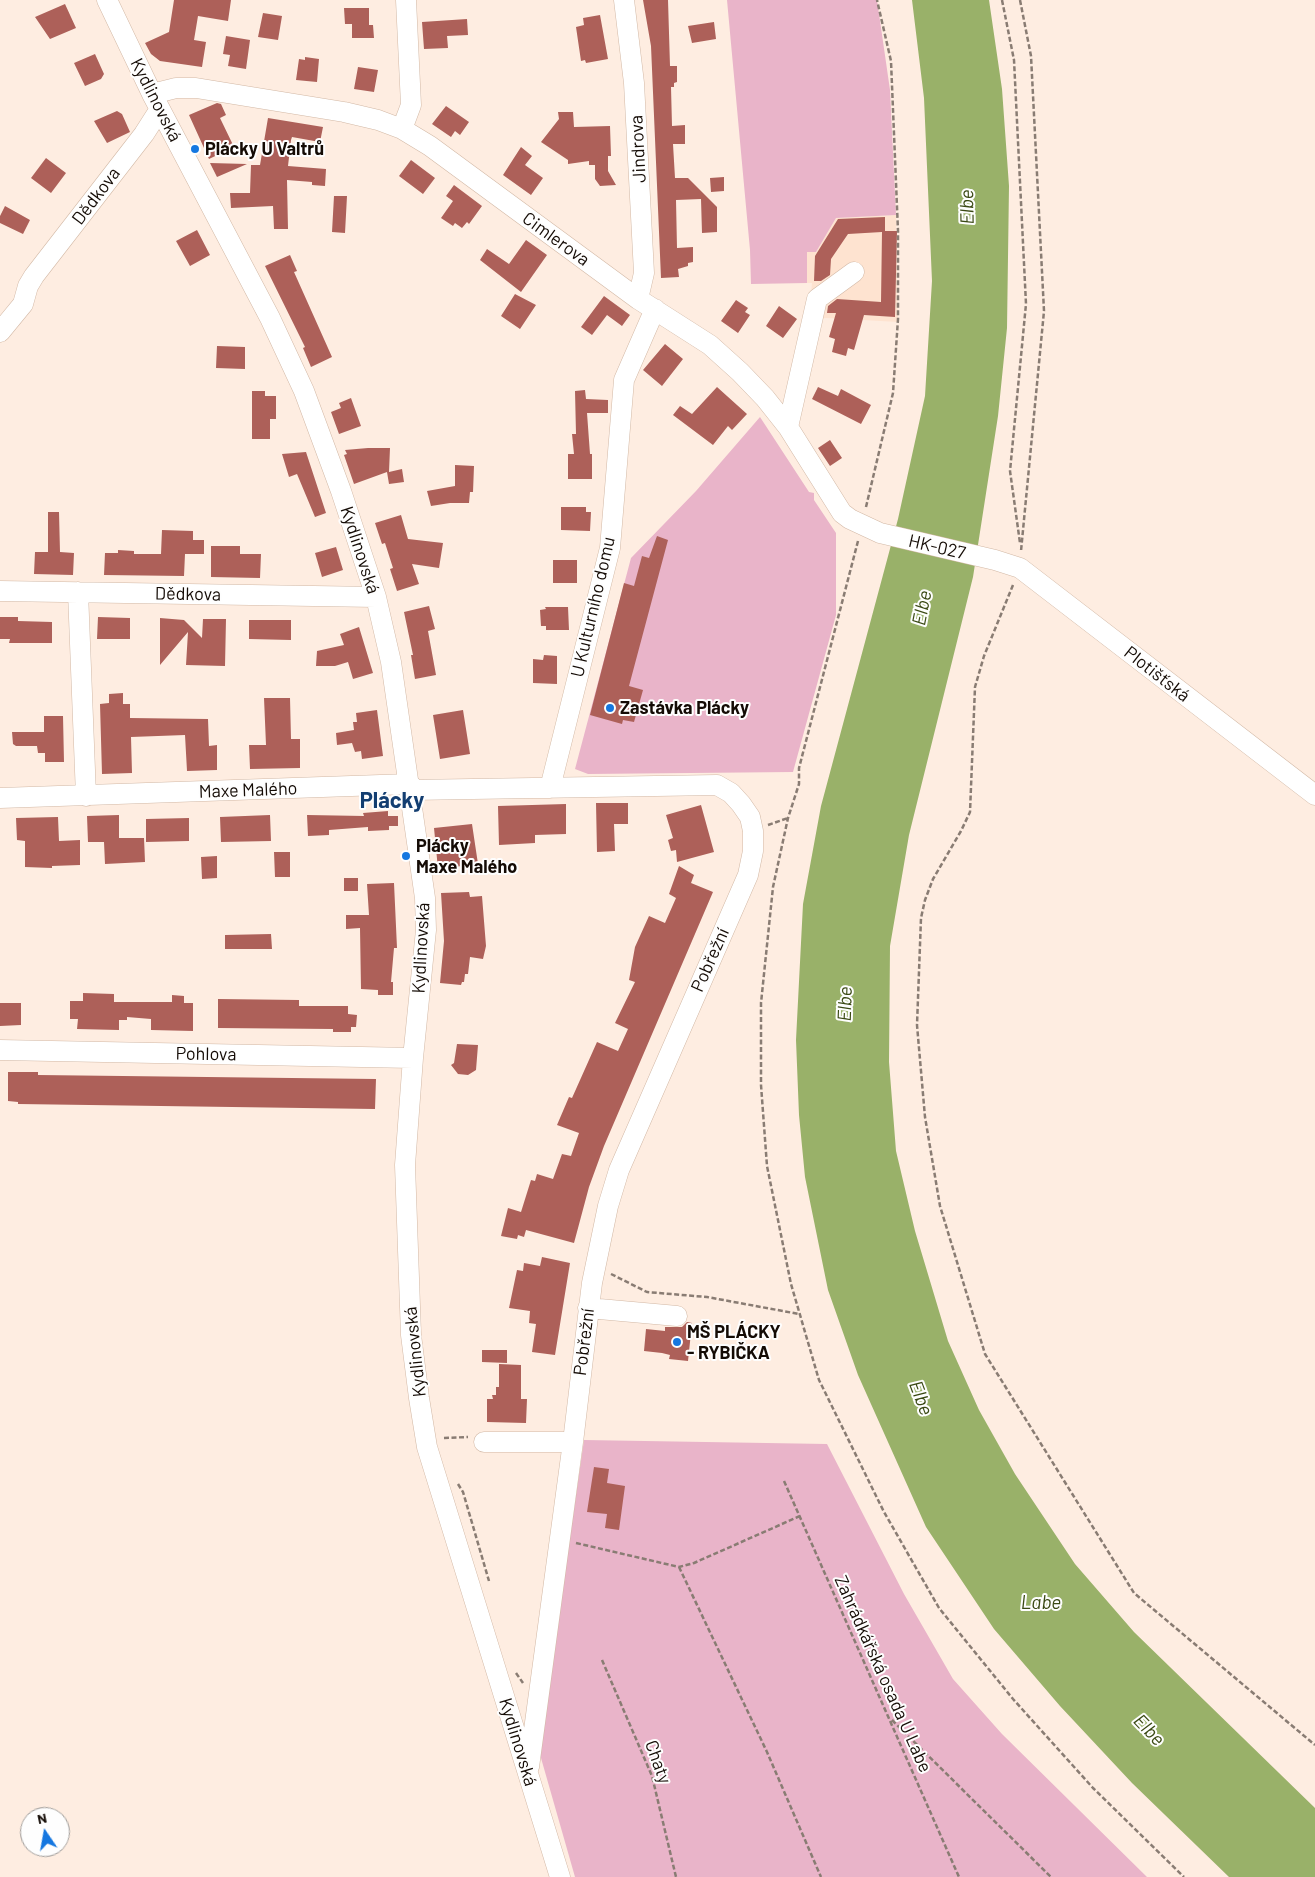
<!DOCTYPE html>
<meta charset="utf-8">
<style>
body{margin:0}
#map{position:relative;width:1315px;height:1877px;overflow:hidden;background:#feede1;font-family:Barlow,sans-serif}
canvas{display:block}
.north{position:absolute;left:20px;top:1807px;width:50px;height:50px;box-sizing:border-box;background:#fefefe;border:1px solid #a09d9a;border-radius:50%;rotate:348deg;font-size:14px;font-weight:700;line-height:20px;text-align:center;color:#140b05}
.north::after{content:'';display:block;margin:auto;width:18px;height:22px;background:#1577e0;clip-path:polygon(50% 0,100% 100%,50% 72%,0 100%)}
</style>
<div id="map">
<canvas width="1315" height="1877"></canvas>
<div class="north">N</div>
</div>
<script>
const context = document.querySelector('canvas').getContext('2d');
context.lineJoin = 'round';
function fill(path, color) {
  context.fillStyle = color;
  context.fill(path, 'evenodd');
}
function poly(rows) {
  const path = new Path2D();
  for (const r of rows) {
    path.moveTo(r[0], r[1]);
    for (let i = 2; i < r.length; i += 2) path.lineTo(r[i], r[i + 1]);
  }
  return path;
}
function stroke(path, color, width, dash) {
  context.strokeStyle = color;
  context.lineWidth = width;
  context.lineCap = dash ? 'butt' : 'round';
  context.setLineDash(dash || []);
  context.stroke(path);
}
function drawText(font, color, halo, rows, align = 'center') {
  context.font = font + ' Barlow,sans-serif';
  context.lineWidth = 4;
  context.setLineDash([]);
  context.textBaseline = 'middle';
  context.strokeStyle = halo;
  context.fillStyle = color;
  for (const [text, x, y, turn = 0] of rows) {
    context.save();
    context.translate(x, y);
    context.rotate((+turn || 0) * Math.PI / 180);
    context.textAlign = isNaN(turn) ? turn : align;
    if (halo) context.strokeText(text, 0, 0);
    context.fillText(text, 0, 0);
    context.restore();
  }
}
fill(poly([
 [896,215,898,322,809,317,812,283,807,283,807,252,816,252,836,218]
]), '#fee3d0');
fill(poly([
 [727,0,877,0,890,90,896,215,836,218,816,252,807,252,807,283,751,284,750,250],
 [760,417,809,492,814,493,814,500,836,533,836,615,793,772,588,774,575,769,631,558,696,491],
 [584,1440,827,1444,904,1594,953,1679,1002,1734,1147,1877,575,1877,539,1751]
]), '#e9b4c9');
fill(poly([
 [912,0,989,0,1002,89,1009,186,1007,328,998,416,973,577,909,835,890,946,889,1062,896,1151,915,1231,948,1341,979,1410,1015,1474,1075,1564,1134,1632,1315,1808,1315,1877,1229,1877,1132,1783,1060,1706,994,1629,926,1527,858,1375,828,1290,805,1177,799,1115,796,1040,803,904,821,806,898,519,925,396,932,281,924,98]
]), '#99b169');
fill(poly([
 [174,0,231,0,228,21,198,16,194,40,206,42,202,67,160,61,151,54,145,43,169,32],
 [643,0,668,0,670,66,677,66,677,82,674,83,674,87,671,87,672,126,685,125,685,144,673,144,675,178,688,178,717,207,717,232,702,233,701,199,676,200,677,248,693,247,693,262,688,263,688,266,678,269,679,277,661,278,651,46],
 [65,4,76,28,50,39,35,17],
 [344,8,369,8,369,25,373,25,374,38,352,38,352,24,345,24],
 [263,13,282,16,278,40,258,37],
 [600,15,608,59,586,63,585,60,581,61,576,27,584,25,583,18],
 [467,19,468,35,447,36,448,48,424,49,422,22],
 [714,22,716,39,692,43,688,26],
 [226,36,250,40,246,69,228,66,230,55,223,54],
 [95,54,104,74,101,79,85,86,74,63],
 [305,57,319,59,317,82,296,80,299,59,305,60],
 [358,67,378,70,374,92,354,89],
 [217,103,221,104,226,115,220,118,234,147,209,159,189,115],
 [446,106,469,122,460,135,455,131,451,137,432,124],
 [117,111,122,114,130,132,107,143,94,121],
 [558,112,573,112,574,127,610,126,611,156,608,156,608,171,616,185,600,186,595,179,595,165,589,165,589,161,568,164,568,160,541,142,559,119],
 [268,118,323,127,320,142,292,137,291,140,288,166,326,169,325,186,312,185,312,182,287,180,288,229,274,229,273,206,231,208,230,193,250,193,251,165,260,165],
 [521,147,532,156,525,165,543,178,531,195,503,175],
 [46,158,66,173,51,193,31,178],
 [411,160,435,178,423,194,399,176],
 [210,163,247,164,217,177],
 [724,177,724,191,711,192,710,178],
 [454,185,482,206,469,224,467,222,462,228,455,223,453,226,441,218,453,201,446,196],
 [334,196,347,196,345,233,332,232],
 [5,206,30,220,23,234,0,223,0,216],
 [885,217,885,231,897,231,895,317,864,315,854,350,848,348,846,356,832,352,835,339,829,337,836,313,827,313,828,306,837,299,881,302,882,232,848,234,831,259,830,275,821,281,814,281,815,256,838,219],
 [197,230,210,255,190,266,176,241],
 [526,240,547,255,521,292,480,260,487,249,509,264],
 [290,255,297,271,294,272,332,357,311,367,303,348,305,347,265,266],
 [515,294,536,305,520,329,501,316],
 [604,296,630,315,622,326,607,315,592,335,581,327],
 [736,300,748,308,745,312,750,315,738,333,721,321],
 [779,306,797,319,783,338,766,326],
 [665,344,683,359,662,386,643,370],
 [217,346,245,347,245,369,216,368],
 [717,387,747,414,732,430,728,426,713,445,673,415,680,406,692,414],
 [818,387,838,396,841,389,871,405,861,424,812,399],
 [585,390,586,399,608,400,608,413,587,413,590,454,592,454,592,479,568,479,568,454,574,454,572,434,576,434,575,391],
 [252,391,265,391,265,396,276,396,276,419,270,419,270,439,252,439],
 [351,398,361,426,339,434,331,412,341,408,339,403],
 [830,440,842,458,830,466,818,448],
 [368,448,390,448,389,472,402,469,404,482,389,484,387,472,354,484,344,455,347,454,345,450],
 [306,452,326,513,315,517,297,474,289,477,282,454],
 [455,465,474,466,473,492,470,492,469,503,450,503,431,506,427,491,455,486],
 [561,507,586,507,586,512,591,512,590,531,561,530],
 [48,512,59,512,60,552,74,553,73,575,34,574,35,552,48,552],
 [401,515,408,539,443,543,439,568,412,564,419,584,397,591,390,569,393,568,385,543,382,544,375,523],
 [162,530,193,531,193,540,204,540,204,554,185,554,184,576,104,575,105,553,118,553,118,550,134,551,134,554,161,554],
 [657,536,668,540,629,686,643,690,634,722,623,720,622,724,590,715,624,583,634,586,642,556,649,558],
 [211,546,240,546,240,554,261,554,260,578,211,577],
 [336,547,343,570,322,577,315,553],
 [553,560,577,560,577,583,553,583],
 [429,606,435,629,428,631,436,675,415,679,411,655,413,655,404,612],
 [545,607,568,607,569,630,546,630,546,626,541,626,540,610,546,609],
 [0,617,18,617,18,621,52,622,52,643,9,643,10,639,0,639],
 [98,617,130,618,130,639,97,639],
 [160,618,184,620,202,638,203,619,226,619,225,666,186,665,188,632,160,665],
 [249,620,291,620,291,640,249,639],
 [359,627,373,673,353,679,348,662,335,666,316,666,317,651,344,645,340,634],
 [544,655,557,656,557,684,533,683,533,659,543,660],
 [123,693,123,704,130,704,130,718,208,719,209,746,217,745,217,770,187,771,185,735,131,737,132,773,102,774,100,704,109,703,109,694],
 [264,698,290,698,291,739,300,739,300,768,250,769,249,745,266,745],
 [377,710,383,756,362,759,361,751,355,752,352,743,337,745,336,733,354,730,353,722,357,722,356,713],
 [463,710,470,754,440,759,433,715],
 [44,716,63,716,64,762,45,762,45,753,38,753,37,746,16,746,13,744,12,732,44,732],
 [596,803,628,803,628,824,614,824,615,851,597,852],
 [566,804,566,834,535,835,535,843,499,845,498,806],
 [701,805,714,852,677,862,676,850,671,851,668,840,673,838,666,815],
 [388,811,388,816,398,816,398,826,389,826,389,830,368,831,368,827,329,830,329,835,308,836,307,815,364,816,363,813],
 [119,815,119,838,144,838,145,862,105,864,104,842,88,842,87,816],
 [270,815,271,841,221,842,220,817],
 [58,817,59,841,80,840,80,865,52,866,52,868,25,867,25,841,17,840,16,818],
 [189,818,189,841,146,842,146,819],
 [472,824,478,864,438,869,434,828],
 [274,852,290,852,290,877,275,877],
 [217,856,217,878,202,879,201,857],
 [679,866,694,875,691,883,713,892,604,1146,589,1187,574,1243,526,1230,524,1237,518,1235,517,1239,501,1236,508,1208,521,1212,531,1180,535,1181,537,1174,553,1179,562,1154,571,1156,579,1133,557,1125,569,1097,572,1098,597,1042,618,1051,628,1029,615,1023,635,982,629,980,635,947,649,916,665,923,676,898,669,894],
 [344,878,358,878,358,891,344,891],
 [394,883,397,948,394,948,391,982,393,982,393,995,378,995,378,990,361,989,360,928,346,929,346,915,369,915,367,884],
 [469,892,470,897,482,896,486,946,483,959,470,957,468,974,465,974,464,982,462,982,461,985,440,983,444,941,441,893],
 [271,934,272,949,225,949,225,935],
 [83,993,114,994,114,1002,172,1002,172,995,184,996,184,1003,193,1003,193,1031,151,1030,151,1019,127,1017,127,1020,119,1020,119,1030,77,1029,78,1019,70,1019,70,1001,83,1001],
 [218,999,299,1000,299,1006,348,1006,348,1014,357,1015,356,1027,351,1027,351,1032,333,1032,333,1029,218,1028],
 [0,1003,21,1003,21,1025,0,1026],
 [457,1044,478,1045,476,1070,468,1075,458,1074,451,1065,454,1063],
 [8,1072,38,1072,38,1075,376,1079,375,1109,18,1104,18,1102,8,1101],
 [542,1257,570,1263,555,1355,532,1352,536,1324,529,1323,530,1311,509,1308,517,1270,523,1271,524,1263,540,1266],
 [687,1322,692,1323,688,1361,669,1359,670,1355,662,1353,644,1351,646,1329,665,1331,665,1327,682,1327],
 [482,1350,507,1350,507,1363,482,1362],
 [499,1364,521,1365,521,1399,527,1399,526,1423,487,1422,487,1399,493,1399,492,1395,496,1395,496,1387,499,1387],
 [594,1467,609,1469,607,1483,625,1486,619,1530,605,1528,607,1514,587,1512]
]), '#ad6059');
const minor = poly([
 [107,0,152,94,270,318,304,391,341,491,376,597,391,662,425,898,426,930,413,1058,405,1165,411,1335,419,1398,427,1447,560,1877],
 [624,0,634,83,644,273,638,299],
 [152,94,176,88,196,88,344,112,378,120,402,129,430,146,638,299,710,345,740,372,765,398,788,427,842,513,850,519,880,533,995,560,1020,568,1315,795],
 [402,129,411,105,406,0],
 [0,332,23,304,28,286,34,276,144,134,160,109],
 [788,427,817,299,854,272],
 [0,591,376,597],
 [78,592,86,796],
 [550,788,610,548,624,380,655,309],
 [411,790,717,785,731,793,741,804,750,817,753,831,753,851,748,875,619,1170,608,1206,592,1283,573,1442,529,1767],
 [0,798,410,784],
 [0,1050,413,1058],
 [588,1308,677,1316],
 [484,1442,573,1442]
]);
stroke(minor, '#d2b8a5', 21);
stroke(poly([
 [1002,0,1014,60,1026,304,1010,471,1020,543],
 [1020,0,1031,56,1044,311,1021,551],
 [866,507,893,393,898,319,898,231,891,61,877,0],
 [858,541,799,768,799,784,788,818,773,887,761,1003,761,1085,767,1166,791,1284,819,1380,884,1512,939,1608,1013,1699,1093,1788,1184,1877],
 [1013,585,984,656,975,687,970,812,961,831,933,879,925,900,921,918,917,1025,925,1117,940,1206,985,1354,1134,1593,1315,1745],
 [768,825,788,818],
 [611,1274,647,1292,707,1297,799,1314],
 [444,1438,468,1437],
 [784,1481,959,1877],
 [458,1484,463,1492,489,1581],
 [576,1543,679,1567,694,1563,800,1516],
 [679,1567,767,1752,821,1877],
 [602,1660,652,1776,676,1877],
 [516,1673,523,1683],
 [892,1720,1051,1877]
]), '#897c73', 2.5, [5, 2.5]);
stroke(minor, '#fff', 20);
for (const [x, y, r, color] of [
 [195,149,5,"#1577e0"],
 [610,708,5,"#1577e0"],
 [406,856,5,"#1577e0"],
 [677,1342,5,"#1577e0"]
]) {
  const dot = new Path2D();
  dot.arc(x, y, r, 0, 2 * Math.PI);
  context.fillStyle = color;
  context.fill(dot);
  stroke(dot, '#fefefe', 2);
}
drawText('18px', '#140b05', '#fefefe', [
 ["Kydlinovská",156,100,63],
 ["Jindrova",638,149,-93],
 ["Dědkova",96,196,-53],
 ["Cimlerova",556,239,36],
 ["HK-027",937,547,13],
 ["Kydlinovská",360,550,72],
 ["Dědkova",188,594,1],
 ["U Kulturního domu",593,607,-77],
 ["Plotišťská",1157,674,38],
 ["Maxe Malého",248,790,-2],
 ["Kydlinovská",421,948,-87],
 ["Pobřežní",710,960,-66],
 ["Pohlova",206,1054,1],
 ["Pobřežní",584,1342,-83],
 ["Kydlinovská",415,1352,-96],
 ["Zahrádkářská osada U Labe",883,1674,66],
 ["Kydlinovská",518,1742,73],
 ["Chaty",658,1762,70]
]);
drawText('bold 18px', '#140b05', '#fefefe', [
 ["Plácky U Valtrů",205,149],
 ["Zastávka Plácky",620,708],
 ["Plácky",416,846],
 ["Maxe Malého",416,867],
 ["MŠ PLÁCKY",687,1332],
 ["- RYBIČKA",687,1353]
], 'left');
drawText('italic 19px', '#3a4914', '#fefefe', [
 ["Elbe",967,207,-91],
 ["Elbe",922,608,-79],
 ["Elbe",845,1004,-88],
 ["Elbe",921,1398,69],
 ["Labe",1041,1603],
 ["Elbe",1149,1730,46]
]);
drawText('bold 22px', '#133e71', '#fefefe', [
 ["Plácky",392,801]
]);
</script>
